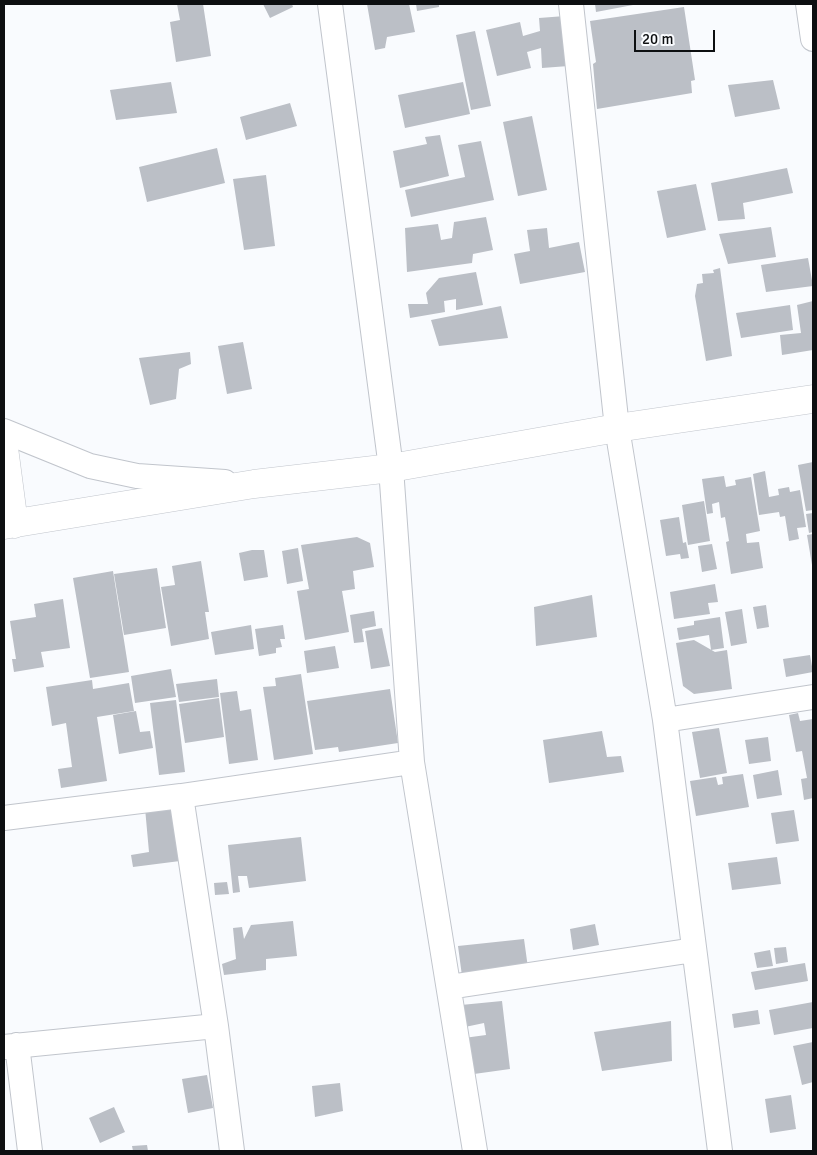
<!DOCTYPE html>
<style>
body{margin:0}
#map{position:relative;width:817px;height:1155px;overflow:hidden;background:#f9fbfe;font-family:Signika,sans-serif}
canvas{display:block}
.frame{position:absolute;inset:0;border:5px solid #0d0f11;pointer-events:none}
.scale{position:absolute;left:634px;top:30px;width:81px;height:22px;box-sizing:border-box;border:2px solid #0d0f11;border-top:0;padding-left:6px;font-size:15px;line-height:18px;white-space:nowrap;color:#0d0f11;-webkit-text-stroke:4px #f9fbfe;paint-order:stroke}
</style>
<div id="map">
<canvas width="817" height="1155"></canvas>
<div class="frame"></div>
<div class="scale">20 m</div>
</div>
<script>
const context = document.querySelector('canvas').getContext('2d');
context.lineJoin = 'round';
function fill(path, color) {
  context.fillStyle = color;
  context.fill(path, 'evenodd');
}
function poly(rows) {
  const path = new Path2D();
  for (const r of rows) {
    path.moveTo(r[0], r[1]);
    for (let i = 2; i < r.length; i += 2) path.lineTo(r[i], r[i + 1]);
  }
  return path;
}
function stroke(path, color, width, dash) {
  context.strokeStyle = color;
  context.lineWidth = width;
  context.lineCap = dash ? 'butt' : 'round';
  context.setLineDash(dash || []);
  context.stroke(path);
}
fill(poly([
 [177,4,203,4,211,56,176,62,170,22,180,20],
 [263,4,292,4,293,7,270,18],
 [367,4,409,4,415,32,387,37,385,48,375,50],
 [416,4,439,4,439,7,417,11],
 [595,4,633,4,633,5,596,12],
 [684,7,695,80,691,81,692,93,597,109,593,64,596,62,590,21],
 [578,15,582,65,542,68,541,48,527,52,531,68,497,76,486,30,520,22,523,36,540,31,539,18],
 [475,31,491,106,471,110,456,35],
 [773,80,780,109,735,117,728,85],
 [171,82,177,113,116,120,110,90],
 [463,82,470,114,405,128,398,95],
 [290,103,297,126,246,140,240,117],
 [532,116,547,190,518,196,503,122],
 [440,135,449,176,400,188,393,151,427,144,425,137],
 [481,141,494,200,411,217,405,190,465,177,458,145],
 [217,148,225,183,147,202,139,167],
 [787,168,793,193,743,203,745,219,718,221,711,183],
 [266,175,275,246,244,250,233,179],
 [696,184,706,230,667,238,657,191],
 [486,217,493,250,473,254,472,263,407,272,405,228,438,224,441,240,452,238,454,222],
 [771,227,776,257,728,264,719,234],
 [547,228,549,248,579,242,585,272,520,284,514,254,530,251,527,230],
 [808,258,813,286,766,292,761,265],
 [720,268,732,356,706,361,695,296,697,284,703,283,702,274,714,273,713,270],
 [476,272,483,305,456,310,456,299,444,301,445,312,410,318,408,304,428,304,426,293,439,278],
 [813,301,813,350,782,355,780,335,801,333,797,305],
 [790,305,793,330,741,338,736,313],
 [501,306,508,338,439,346,431,320],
 [243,342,252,389,227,394,218,346],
 [190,352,191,364,179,369,176,399,150,405,139,358],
 [813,462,813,510,806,511,798,465],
 [765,471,769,497,779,495,778,489,789,487,790,492,800,490,806,527,797,528,799,539,789,541,785,516,780,517,779,512,759,515,753,474],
 [724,476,726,487,736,485,735,480,751,477,760,531,746,534,747,543,759,542,763,568,731,574,726,542,729,541,725,517,721,518,719,502,712,504,713,513,707,514,702,479],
 [704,501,710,541,688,545,682,505],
 [813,513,813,532,809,533,806,514],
 [679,517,683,543,686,542,689,558,681,559,680,554,666,556,660,520],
 [813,534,813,565,812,565,807,535],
 [357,537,370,543,374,567,353,571,355,589,342,591,349,632,305,640,297,591,309,589,301,545],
 [712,544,717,569,702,572,698,546],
 [298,548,303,581,287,584,282,551],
 [252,550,264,550,268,577,244,581,239,553],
 [201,561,209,612,205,612,209,639,171,646,161,587,175,585,172,566],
 [157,568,166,628,124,635,114,574],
 [113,571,129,672,90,678,73,578],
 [715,584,718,602,708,603,710,614,674,619,670,592],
 [592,595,597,637,536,646,534,607],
 [63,599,70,648,41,652,44,667,14,672,12,659,16,659,10,621,36,617,34,604],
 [766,605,769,627,757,629,753,607],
 [742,609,747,643,731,646,725,612],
 [374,611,376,626,362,629,364,642,354,643,350,615],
 [720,617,724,648,711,650,709,635,679,640,677,628,694,625,694,621],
 [251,625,254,649,215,655,211,632],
 [283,625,285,639,280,639,282,647,276,648,276,653,259,656,255,629],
 [382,628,390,666,371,669,365,631],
 [694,640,715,652,727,650,732,689,694,694,683,686,676,643],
 [335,646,339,668,307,673,304,651],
 [810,655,813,672,786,677,783,659],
 [171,669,176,697,135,703,131,676],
 [301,674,313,754,274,760,263,687,276,686,275,678],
 [217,679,219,697,179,702,176,684],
 [92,680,93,689,129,683,134,711,97,717,107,781,61,788,58,769,72,767,66,723,52,726,46,687],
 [390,689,398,743,339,752,338,747,315,750,307,701],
 [237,691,240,711,251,709,258,760,229,764,220,693],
 [219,698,224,737,185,743,179,704],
 [176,700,185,772,159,775,150,703],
 [136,711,140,732,150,731,153,748,119,754,113,715],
 [798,713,800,721,813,719,813,798,804,800,801,779,807,778,802,751,796,752,789,715],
 [719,728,727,773,700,778,692,732],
 [602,731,607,757,621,756,624,772,549,783,543,740],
 [768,737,771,761,749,764,745,740],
 [778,770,782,795,757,799,753,775],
 [743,774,749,807,696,816,690,781,716,777,718,785,723,784,722,777],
 [173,805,180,861,133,867,131,855,149,852,145,808],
 [794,810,799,841,776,844,771,813],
 [301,837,306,881,249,888,247,876,238,876,240,892,233,893,228,845],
 [777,857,781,884,732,890,728,863],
 [227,882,229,894,215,895,214,883],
 [293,921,297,956,266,959,266,970,224,975,222,964,236,959,233,928,242,927,244,939,251,925],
 [595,924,599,945,573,950,570,929],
 [524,939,528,968,462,976,458,946],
 [786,947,788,962,776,964,774,948],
 [770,950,773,966,757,968,754,953],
 [805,963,808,981,755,990,751,972],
 [502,1001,510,1069,474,1074,464,1038,486,1035,484,1023,465,1027,461,1005],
 [813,1002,813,1028,774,1035,769,1010],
 [758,1010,760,1024,734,1028,732,1014],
 [671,1021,672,1061,602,1071,594,1032],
 [813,1042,813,1082,802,1085,793,1046],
 [207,1075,213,1108,188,1113,182,1079],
 [340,1083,343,1111,315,1117,312,1086],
 [791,1095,796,1129,770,1133,765,1099],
 [114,1107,125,1132,100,1143,89,1118],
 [147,1145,148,1151,133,1151,132,1146]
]), '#bbbfc6');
const minor = poly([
 [330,4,391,468,412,762,475,1151],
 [571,4,617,428,665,720,720,1151],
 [808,4,813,39],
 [4,431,90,466,137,476,225,482],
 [665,720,813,697],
 [181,796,216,1026,232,1151],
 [4,818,181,796,412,762],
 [449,987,694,950],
 [17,1045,30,1151],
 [4,1047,216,1026]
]);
const tertiary = poly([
 [4,448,14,524],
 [4,525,254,484,391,468,617,428,813,399]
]);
stroke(minor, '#c1c5cc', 26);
stroke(tertiary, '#c1c5cc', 29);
stroke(minor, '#fff', 24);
stroke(tertiary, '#fff', 28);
</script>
